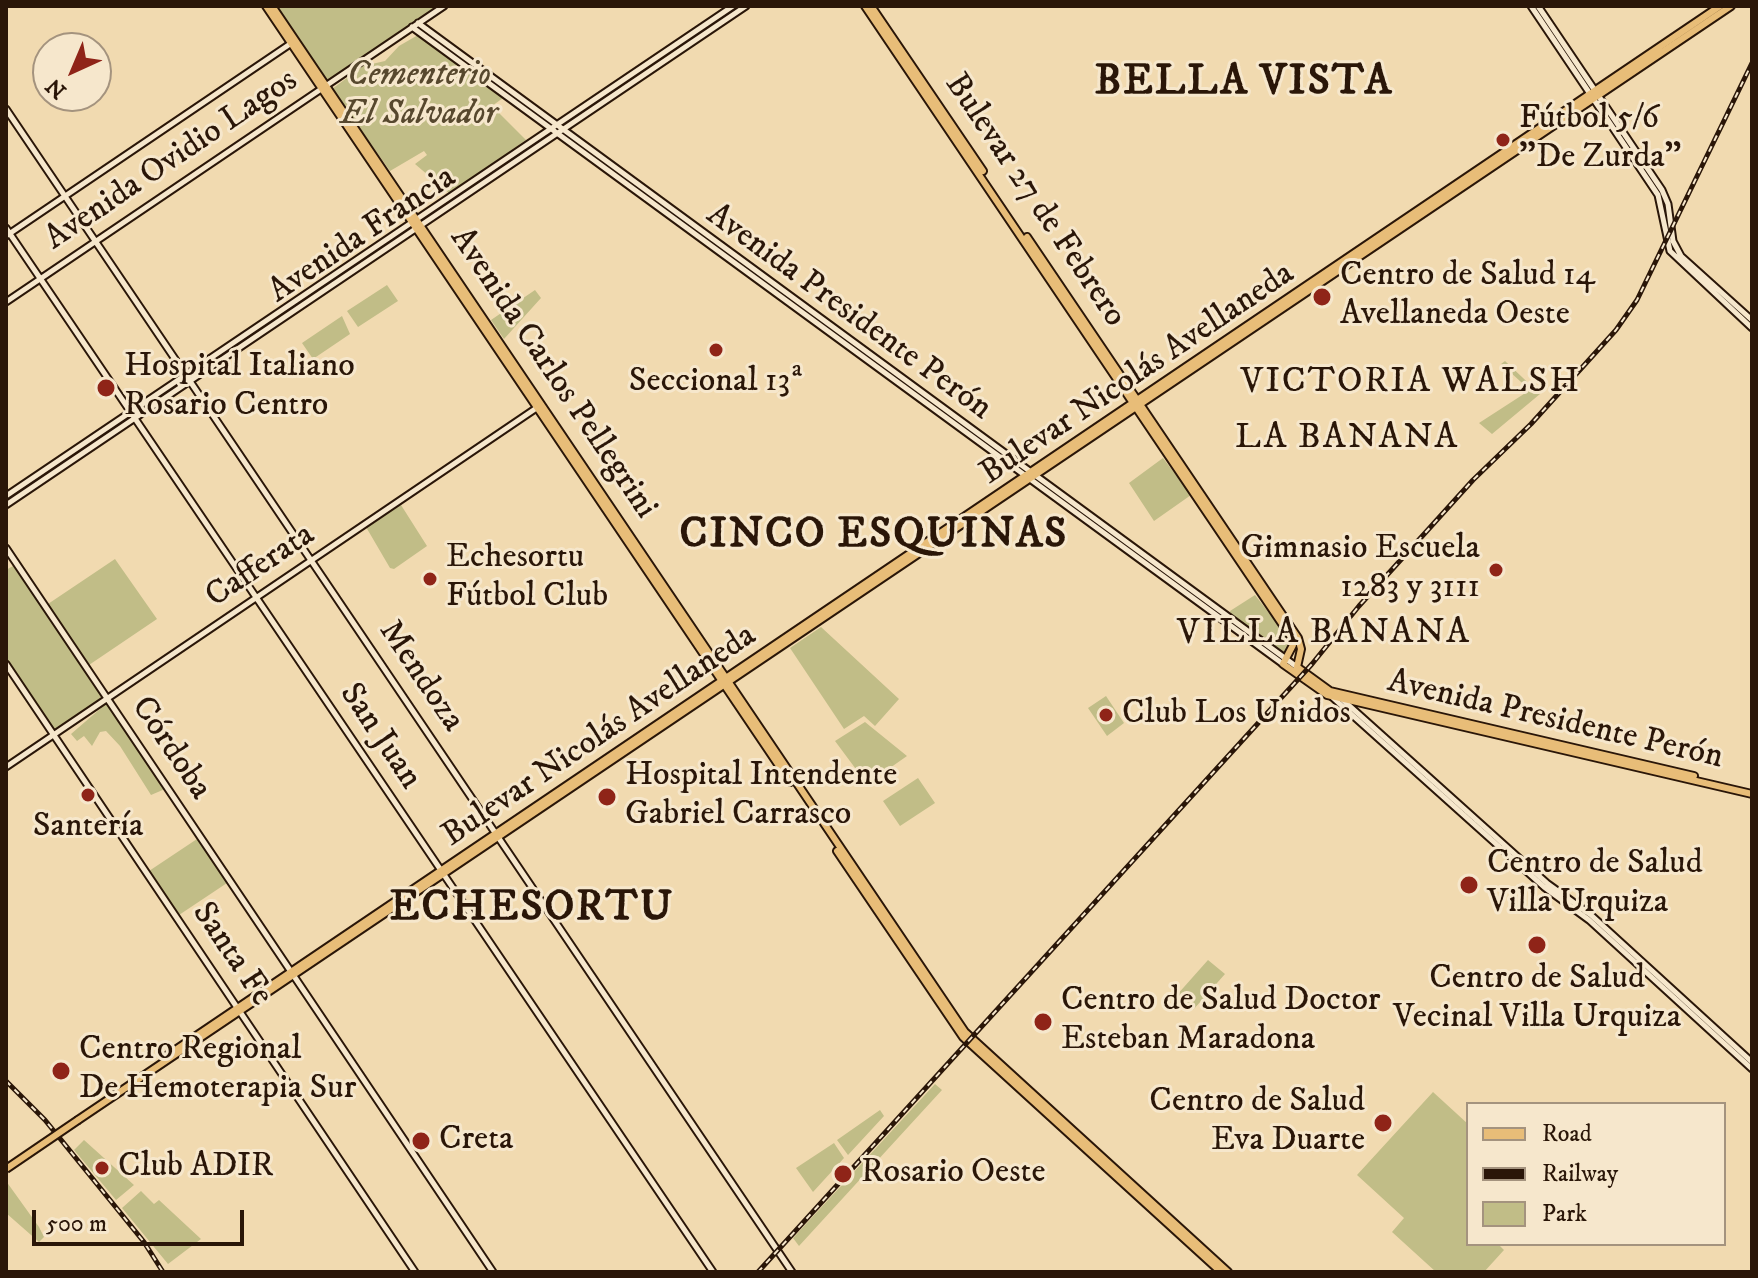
<!DOCTYPE html>
<meta charset="utf-8">
<style>
body{margin:0}
#map{position:relative;width:1758px;height:1278px;overflow:hidden;background:#f1dab0;font-family:"IM FELL DW Pica",serif}
canvas{display:block}
.frame{position:absolute;inset:0;border:8px solid #2a1608;pointer-events:none}
.legend{position:absolute;left:1466px;top:1102px;width:260px;height:144px;box-sizing:border-box;background:#f6e7cc;border:2px solid #a4937e;margin:0;padding:10px 14px;list-style:none;font-size:24px;color:#2a1608}
.legend li{display:flex;align-items:center;gap:16px;height:40px}
.legend b{width:40px;border:2px solid #a4937e}
.north{position:absolute;left:32px;top:32px;width:80px;height:80px;box-sizing:border-box;background:#f6e7cc;border:2px solid #a4937e;border-radius:50%;rotate:224deg;font-size:22px;font-weight:700;line-height:32px;text-align:center;color:#2a1608}
.north::after{content:'';display:block;margin:auto;width:28px;height:36px;background:#8f2418;clip-path:polygon(50% 0,100% 100%,50% 72%,0 100%)}
.scale{position:absolute;left:32px;top:1210px;width:212px;height:36px;box-sizing:border-box;border:4px solid #2a1608;border-top:0;padding-left:10px;font-size:24px;line-height:28px;white-space:nowrap;color:#2a1608;-webkit-text-stroke:6px #f6e7cc;paint-order:stroke}
</style>
<div id="map">
<canvas width="1758" height="1278"></canvas>
<div class="frame"></div>
<ul class="legend">
<li><b style="height:10px;background:#e8bd78"></b>Road</li>
<li><b style="height:10px;background:#2a1608"></b>Railway</li>
<li><b style="height:22px;background:#c1bd87"></b>Park</li>
</ul>
<div class="north">N</div>
<div class="scale">500 m</div>
</div>
<script>
const context = document.querySelector('canvas').getContext('2d');
context.lineJoin = 'round';
function fill(path, color) {
  context.fillStyle = color;
  context.fill(path, 'evenodd');
}
function poly(rows) {
  const path = new Path2D();
  for (const r of rows) {
    path.moveTo(r[0], r[1]);
    for (let i = 2; i < r.length; i += 2) path.lineTo(r[i], r[i + 1]);
  }
  return path;
}
function stroke(path, color, width, dash) {
  context.strokeStyle = color;
  context.lineWidth = width;
  context.lineCap = dash ? 'butt' : 'round';
  context.setLineDash(dash || []);
  context.stroke(path);
}
function drawText(font, color, halo, rows, align = 'center') {
  context.font = font + ' "IM FELL DW Pica",serif';
  context.lineWidth = 6;
  context.setLineDash([]);
  context.textBaseline = 'middle';
  context.strokeStyle = halo;
  context.fillStyle = color;
  for (const [text, x, y, turn = 0] of rows) {
    context.save();
    context.translate(x, y);
    context.rotate((+turn || 0) * Math.PI / 180);
    context.textAlign = isNaN(turn) ? turn : align;
    if (halo) context.strokeText(text, 0, 0);
    context.fillText(text, 0, 0);
    context.restore();
  }
}
fill(poly([
 [266,6,444,6,326,86,417,219,733,6,746,6,422,226,963,1037,417,229,6,505,6,496,413,223],
 [418,35,503,98,492,106,526,140,510,151,512,154,450,194,415,164,427,155,424,151,390,171,332,89,363,66,385,61,399,46],
 [387,285,398,301,358,327,347,311],
 [535,290,541,298,504,339,491,320],
 [342,316,350,334,313,359,302,343],
 [1505,361,1540,394,1492,434,1479,423,1530,390,1501,364],
 [1163,458,1191,495,1154,521,1129,483],
 [401,505,427,546,394,569,390,568,366,527],
 [115,559,157,619,86,667,45,606],
 [13,566,103,697,59,730,51,728,6,661,6,570],
 [1255,595,1290,640,1285,655,1231,615,1230,611],
 [821,627,899,699,875,726,864,716,844,729,790,648],
 [1106,696,1124,723,1107,736,1088,708],
 [107,703,145,760,165,789,151,795,120,746,106,731,100,732,92,746,84,736,77,741,71,734],
 [865,722,907,756,867,784,835,741],
 [918,778,935,803,900,826,883,801],
 [200,837,230,881,176,917,146,873],
 [1208,960,1225,974,1193,1010,1176,996],
 [935,1084,942,1090,799,1246,793,1238],
 [1433,1092,1468,1124,1468,1244,1498,1244,1504,1250,1484,1272,1436,1272,1392,1232,1404,1218,1357,1175],
 [880,1110,884,1116,848,1155,837,1140],
 [84,1140,134,1185,116,1200,74,1150],
 [834,1143,844,1158,813,1192,796,1168],
 [6,1181,39,1227,44,1237,39,1242,6,1213],
 [141,1191,154,1204,159,1200,201,1239,168,1264,122,1208]
]), '#c1bd87');
const secondary = poly([
 [1531,6,1658,195,1670,251,1752,328],
 [1538,6,1662,190,1668,204,1673,241,1681,256,1752,320],
 [418,23,1297,667],
 [412,27,1283,664],
 [6,109,792,1272],
 [6,228,713,1272],
 [6,236,293,42],
 [6,302,444,6],
 [6,496,733,6],
 [6,505,746,6],
 [6,548,493,1272],
 [6,664,415,1272],
 [1331,696,1544,887,1589,920,1752,1069],
 [1343,700,1548,884,1591,915,1752,1062],
 [6,767,538,407]
]);
const primary = poly([
 [266,6,790,782],
 [272,6,965,1032,1228,1272],
 [865,6,1291,637,1293,645,1283,664,1327,695,1752,794],
 [871,6,983,171],
 [1027,237,1298,638,1301,649,1297,667,1330,691,1694,776],
 [837,851,963,1037,1221,1272],
 [168,1055,1720,6],
 [78,1120,1731,6]
]);
stroke(secondary, '#2a1608', 9);
stroke(primary, '#2a1608', 10);
stroke(secondary, '#f6e7cc', 5);
stroke(primary, '#e8bd78', 6);
const rail = poly([
 [6,1081,45,1120,144,1242,163,1272],
 [758,1272,1312,664,1359,606,1473,480,1531,424,1616,330,1637,300,1752,63]
]);
stroke(rail, '#2a1608', 5);
stroke(rail, '#f6e7cc', 2, [6]);
const primaryBridge = poly([
 [6,1169,78,1120]
]);
stroke(primaryBridge, '#2a1608', 10, []);
stroke(primaryBridge, '#e8bd78', 6);
for (const [x, y, r, color] of [
 [1503,140,8,"#8f2418"],
 [1322,297,10,"#8f2418"],
 [716,350,8,"#8f2418"],
 [106,388,10,"#8f2418"],
 [1496,570,8,"#8f2418"],
 [430,579,8,"#8f2418"],
 [1106,715,8,"#8f2418"],
 [88,795,8,"#8f2418"],
 [607,797,10,"#8f2418"],
 [1469,885,10,"#8f2418"],
 [1537,945,10,"#8f2418"],
 [1043,1022,10,"#8f2418"],
 [61,1071,10,"#8f2418"],
 [1383,1123,10,"#8f2418"],
 [421,1141,10,"#8f2418"],
 [102,1168,8,"#8f2418"],
 [843,1174,10,"#8f2418"]
]) {
  const dot = new Path2D();
  dot.arc(x, y, r, 0, 2 * Math.PI);
  context.fillStyle = color;
  context.fill(dot);
  stroke(dot, '#f6e7cc', 3);
}
drawText('italic 34px', '#57482e', '#f6e7cc', [
 ["Cementerio",419,77],
 ["El Salvador",419,116]
]);
drawText('34px', '#2a1608', '#f6e7cc', [
 ["Fútbol 5/6",1519,120],
 ["\"De Zurda\"",1519,159],
 ["Centro de Salud 14",1340,277],
 ["Avellaneda Oeste",1340,316],
 ["Hospital Italiano",124,368],
 ["Rosario Centro",124,407],
 ["Seccional 13ª",716,383,"center"],
 ["Gimnasio Escuela",1480,550,"right"],
 ["1283 y 3111",1480,589,"right"],
 ["Echesortu",446,559],
 ["Fútbol Club",446,598],
 ["Club Los Unidos",1122,715],
 ["Hospital Intendente",625,777],
 ["Gabriel Carrasco",625,816],
 ["Santería",88,828,"center"],
 ["Centro de Salud",1487,865],
 ["Villa Urquiza",1487,904],
 ["Centro de Salud",1537,980,"center"],
 ["Vecinal Villa Urquiza",1537,1019,"center"],
 ["Centro de Salud Doctor",1061,1002],
 ["Esteban Maradona",1061,1041],
 ["Centro Regional",79,1051],
 ["De Hemoterapia Sur",79,1090],
 ["Centro de Salud",1365,1103,"right"],
 ["Eva Duarte",1365,1142,"right"],
 ["Creta",439,1141],
 ["Club ADIR",118,1168],
 ["Rosario Oeste",861,1174]
], 'left');
drawText('34px', '#2a1608', '#f6e7cc', [
 ["Avenida Ovidio Lagos",172,161,-34],
 ["Bulevar 27 de Febrero",1034,201,56],
 ["Avenida Francia",363,236,-34],
 ["Avenida Presidente Perón",848,313,36],
 ["Avenida Carlos Pellegrini",552,374,56],
 ["Bulevar Nicolás Avellaneda",1138,375,-34],
 ["Cafferata",261,567,-34],
 ["Mendoza",420,677,56],
 ["Avenida Presidente Perón",1555,721,13],
 ["San Juan",379,737,56],
 ["Bulevar Nicolás Avellaneda",600,737,-34],
 ["Córdoba",170,749,56],
 ["Santa Fe",231,955,56]
]);
context.letterSpacing = '2px';
drawText('36px', '#2a1608', '#f6e7cc', [
 ["VICTORIA WALSH",1411,384],
 ["LA BANANA",1347,440],
 ["VILLA BANANA",1324,635]
]);
context.letterSpacing = '0px';
context.letterSpacing = '2px';
drawText('bold 42px', '#2a1608', '#f6e7cc', [
 ["BELLA VISTA",1244,84],
 ["CINCO ESQUINAS",874,537],
 ["ECHESORTU",532,910]
]);
context.letterSpacing = '0px';
</script>
